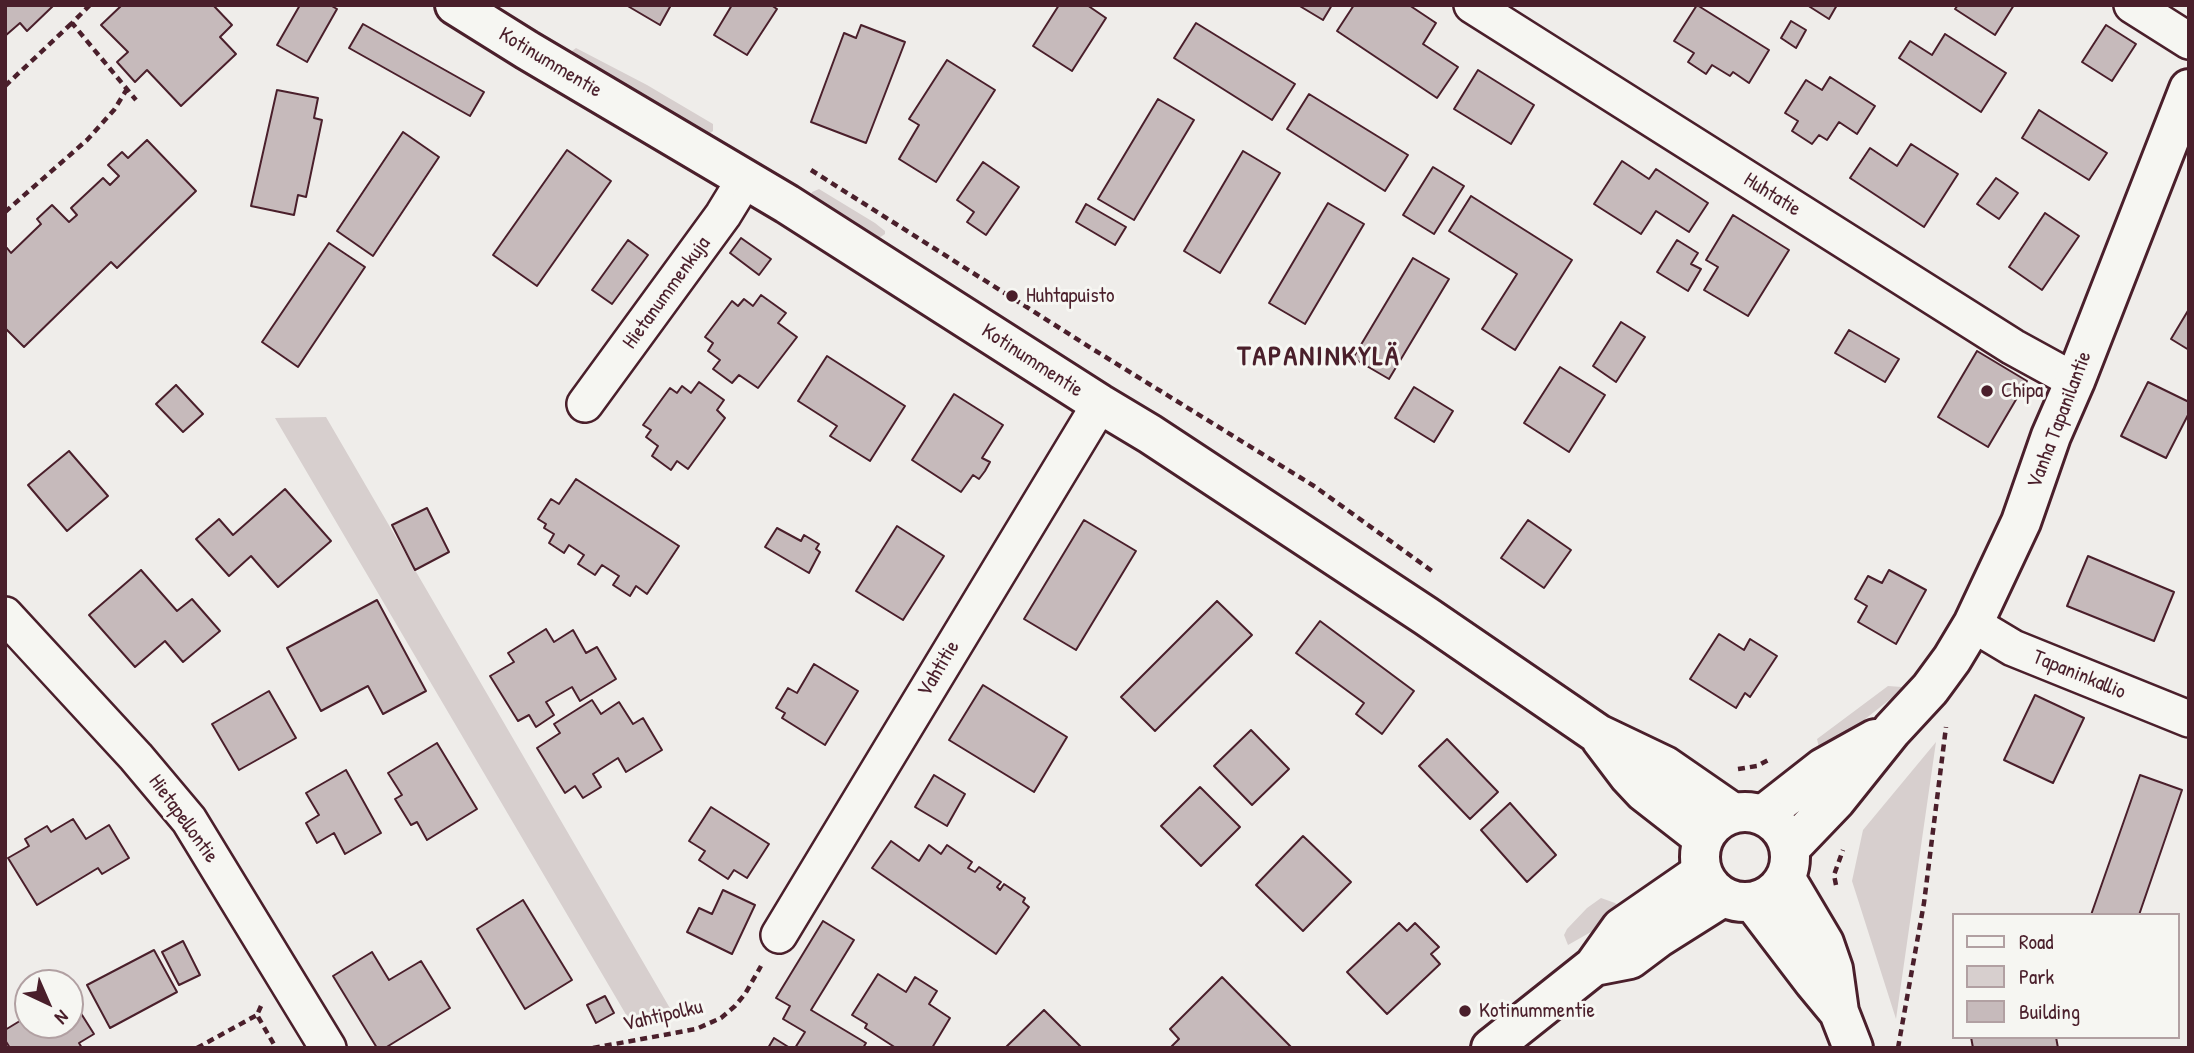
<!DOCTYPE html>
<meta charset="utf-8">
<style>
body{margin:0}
#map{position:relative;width:2194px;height:1053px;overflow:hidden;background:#efedea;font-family:"Patrick Hand",sans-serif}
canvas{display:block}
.frame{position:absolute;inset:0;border:7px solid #4a1f2b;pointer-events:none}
.legend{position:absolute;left:1952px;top:913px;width:228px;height:126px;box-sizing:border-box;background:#f6f6f2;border:2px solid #b1a0a2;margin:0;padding:9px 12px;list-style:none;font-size:21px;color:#4a1f2b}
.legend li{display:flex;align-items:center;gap:14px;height:35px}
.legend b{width:35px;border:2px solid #b1a0a2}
.north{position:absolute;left:14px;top:969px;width:70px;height:70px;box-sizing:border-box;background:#f6f6f2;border:2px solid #b1a0a2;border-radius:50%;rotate:136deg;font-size:19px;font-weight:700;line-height:28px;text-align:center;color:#4a1f2b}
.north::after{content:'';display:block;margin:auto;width:24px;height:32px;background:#4a1f2b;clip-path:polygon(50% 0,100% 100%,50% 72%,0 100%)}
</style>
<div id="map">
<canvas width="2194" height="1053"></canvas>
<div class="frame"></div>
<ul class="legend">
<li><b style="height:9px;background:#f6f6f2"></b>Road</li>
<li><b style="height:19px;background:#d7cfce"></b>Park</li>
<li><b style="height:19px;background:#c6babb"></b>Building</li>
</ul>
<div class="north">N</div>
</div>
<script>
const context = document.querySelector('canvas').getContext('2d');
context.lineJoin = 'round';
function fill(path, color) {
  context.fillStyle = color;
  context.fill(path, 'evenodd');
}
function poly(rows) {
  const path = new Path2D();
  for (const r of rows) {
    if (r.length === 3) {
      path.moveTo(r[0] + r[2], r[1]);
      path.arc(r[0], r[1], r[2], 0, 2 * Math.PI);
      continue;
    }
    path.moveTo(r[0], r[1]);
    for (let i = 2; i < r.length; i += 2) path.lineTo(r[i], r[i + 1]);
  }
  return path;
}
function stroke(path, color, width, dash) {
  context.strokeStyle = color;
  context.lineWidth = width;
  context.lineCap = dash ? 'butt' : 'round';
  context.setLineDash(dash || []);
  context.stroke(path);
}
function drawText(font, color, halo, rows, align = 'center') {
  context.font = font + ' "Patrick Hand",sans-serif';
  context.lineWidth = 6;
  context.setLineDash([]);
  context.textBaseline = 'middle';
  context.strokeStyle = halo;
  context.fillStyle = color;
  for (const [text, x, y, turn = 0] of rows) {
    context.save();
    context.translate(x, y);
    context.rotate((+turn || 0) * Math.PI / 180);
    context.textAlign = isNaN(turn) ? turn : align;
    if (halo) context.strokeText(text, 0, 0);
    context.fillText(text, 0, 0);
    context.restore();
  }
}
fill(poly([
 [576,48,647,85,713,124,713,131,709,134,572,55,572,51],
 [819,189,875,223,885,231,885,234,879,238,811,196,812,192],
 [326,417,671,1010,628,1018,275,418],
 [1888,686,1902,687,1893,697,1826,750,1820,752,1817,739],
 [1936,742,1896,1019,1852,881,1863,830],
 [1601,898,1615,903,1622,910,1598,928,1568,945,1564,935,1567,929,1587,908]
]), '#d7cfce');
const building = poly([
 [5,5,54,5,27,31,20,23,5,36,5,5],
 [122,5,213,5,232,25,220,37,236,54,181,106,147,70,135,82,117,62,128,52,101,25,122,5],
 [300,5,330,5,337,9,307,62,277,45,300,5],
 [626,5,671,5,660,25,626,5],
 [732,5,771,5,777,9,747,55,714,35,732,5],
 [1059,5,1087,5,1106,18,1072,71,1033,46,1059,5],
 [1298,5,1332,5,1323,20,1298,5],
 [1354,5,1409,5,1436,23,1423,44,1458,67,1437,98,1337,31,1354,5],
 [1697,5,1769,50,1749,83,1733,72,1730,76,1712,65,1706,74,1688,62,1694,53,1674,41,1697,5],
 [1807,5,1837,5,1829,19,1807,5],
 [1958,5,2014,5,1995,35,1955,9,1958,5],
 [1791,21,1806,30,1796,48,1781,38,1791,21],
 [1196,23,1295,84,1272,120,1174,58,1196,23],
 [363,24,484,92,470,116,349,48,363,24],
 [861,25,905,42,866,143,811,122,844,33,856,38,861,25],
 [2106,25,2136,44,2112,81,2082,62,2106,25],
 [1945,34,2006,73,1981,112,1899,58,1910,41,1932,55,1945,34],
 [947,60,995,90,936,182,899,159,919,125,909,119,947,60],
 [1478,70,1534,105,1511,144,1454,109,1478,70],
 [1830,77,1875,106,1857,134,1839,122,1827,140,1819,135,1812,144,1792,131,1798,121,1785,113,1806,80,1822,90,1830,77],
 [277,90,318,98,314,118,322,120,306,197,298,195,294,215,251,206,277,90],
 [1309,94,1408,155,1385,191,1287,129,1309,94],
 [1158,99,1194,120,1134,220,1098,199,1158,99],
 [2039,110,2107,153,2089,180,2022,138,2039,110],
 [403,132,439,157,373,256,337,231,403,132],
 [147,140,196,191,117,268,111,262,24,347,5,328,5,250,7,248,11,253,41,224,37,219,52,205,69,222,77,215,71,208,103,178,110,185,119,176,108,165,122,152,128,158,147,140],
 [1911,144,1958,174,1924,227,1850,178,1870,148,1897,166,1911,144],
 [567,150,611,181,537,286,493,255,567,150],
 [1243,151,1280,173,1220,273,1184,251,1243,151],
 [1622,161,1649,179,1656,169,1708,203,1689,232,1656,211,1641,234,1594,204,1622,161],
 [983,162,1019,187,986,235,967,222,974,212,957,200,983,162],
 [1433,167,1464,186,1434,234,1403,215,1433,167],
 [1996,178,2018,193,1999,219,1977,204,1996,178],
 [1471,196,1572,260,1515,350,1482,329,1517,274,1449,231,1471,196],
 [1328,203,1364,224,1305,324,1269,303,1328,203],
 [1086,204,1126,227,1115,245,1076,222,1086,204],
 [2045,213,2079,236,2042,290,2009,267,2045,213],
 [1733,215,1789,250,1748,316,1704,290,1718,267,1706,260,1733,215],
 [741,238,771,259,759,275,730,253,741,238],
 [628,240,648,255,612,304,592,290,628,240],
 [1677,240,1698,253,1691,264,1701,269,1688,291,1657,272,1677,240],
 [329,243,365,267,298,367,262,342,329,243],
 [1413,258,1449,279,1389,379,1353,358,1413,258],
 [761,295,786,313,778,323,797,337,758,388,739,375,732,383,713,369,720,360,708,351,713,343,705,337,732,301,738,306,744,299,753,306,761,295],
 [2189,309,2189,350,2171,339,2189,309],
 [1621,322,1645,337,1616,382,1593,366,1621,322],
 [1849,330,1899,359,1885,382,1835,353,1849,330],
 [1977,351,2027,381,1988,447,1938,417,1977,351],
 [827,356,905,406,870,461,830,436,837,426,798,401,827,356],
 [1560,367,1605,395,1569,452,1524,423,1560,367],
 [699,382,724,400,717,410,725,418,688,469,677,461,671,470,652,456,658,446,646,437,651,430,643,425,670,388,677,393,682,386,691,393,699,382],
 [2148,382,2189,402,2189,413,2166,458,2121,436,2148,382],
 [176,385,203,414,183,432,156,404,176,385],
 [1414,387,1453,411,1434,442,1395,418,1414,387],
 [954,394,1003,425,982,458,990,462,985,471,979,479,973,475,961,492,912,460,954,394],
 [69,451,108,496,67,531,28,485,69,451],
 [576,479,679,546,647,594,636,586,630,596,613,585,619,576,602,565,595,575,578,564,584,555,569,545,564,553,549,543,554,534,544,528,546,524,538,519,551,499,559,504,576,479],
 [285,489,331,541,278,587,251,556,229,576,196,539,219,519,233,535,285,489],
 [427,508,449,552,415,570,392,525,427,508],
 [1084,520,1136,551,1076,650,1024,619,1084,520],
 [1528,520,1571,550,1544,588,1501,558,1528,520],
 [897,526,944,556,903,620,856,591,897,526],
 [777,528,801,541,804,535,819,544,816,549,820,552,809,573,765,547,777,528],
 [2088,556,2174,592,2154,641,2067,606,2088,556],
 [141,570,177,611,192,599,220,631,183,662,165,641,135,667,89,615,141,570],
 [1889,570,1926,590,1896,644,1858,622,1867,606,1855,599,1868,576,1882,583,1889,570],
 [377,600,426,691,383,714,368,686,321,711,287,648,377,600],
 [1217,601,1252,635,1155,731,1121,697,1217,601],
 [1320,621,1414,691,1382,734,1356,714,1364,703,1296,653,1320,621],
 [546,629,554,642,573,630,586,653,597,647,616,679,580,701,572,687,546,702,554,715,536,727,529,715,518,721,490,676,514,662,508,653,546,629],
 [1719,634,1744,650,1750,639,1777,656,1750,697,1745,693,1736,708,1690,679,1719,634],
 [814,664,858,691,825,745,782,718,785,713,776,708,788,688,797,693,814,664],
 [983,685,1067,737,1034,792,949,740,983,685],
 [269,691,296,738,239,770,212,724,269,691],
 [2035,695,2084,718,2053,783,2004,760,2035,695],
 [592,700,601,714,619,702,633,724,643,718,662,750,626,772,618,758,593,774,601,787,583,798,575,786,565,793,537,748,560,733,554,724,592,700],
 [1251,730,1289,769,1252,805,1214,766,1251,730],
 [1447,739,1498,792,1470,819,1419,766,1447,739],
 [437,743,477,809,427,840,417,822,411,825,395,799,402,795,388,773,437,743],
 [346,770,381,833,345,854,334,833,317,843,306,823,319,815,306,793,346,770],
 [934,775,965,794,947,826,915,807,934,775],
 [2140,775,2182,790,2139,915,2091,915,2140,775],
 [1200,787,1240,827,1201,866,1161,826,1200,787],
 [1510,803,1556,855,1527,882,1481,830,1510,803],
 [711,807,769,844,747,878,734,870,728,879,699,860,705,851,689,841,711,807],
 [73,819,86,839,109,825,129,858,102,874,98,868,37,905,8,858,29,846,25,839,47,826,51,832,73,819],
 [1303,836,1351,882,1303,931,1256,885,1303,836],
 [891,841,919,861,929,845,941,854,947,845,972,862,968,868,975,872,979,867,1001,882,997,887,1000,890,1004,884,1025,898,1023,902,1029,907,996,954,872,868,891,841],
 [723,890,755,905,732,954,687,932,699,908,712,914,723,890],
 [523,900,572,980,525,1009,477,929,523,900],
 [823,921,854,940,811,1010,866,1043,863,1048,795,1048,805,1032,783,1019,790,1006,776,998,823,921],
 [1399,923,1407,931,1415,923,1439,947,1431,954,1440,964,1387,1014,1347,972,1399,923],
 [183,941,200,975,179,985,162,952,183,941],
 [154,950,177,992,110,1028,87,985,154,950],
 [372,952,389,980,421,961,450,1008,385,1048,377,1048,333,976,372,952],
 [878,974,906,992,915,977,937,991,929,1004,950,1018,932,1048,896,1048,865,1028,867,1024,852,1015,878,974],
 [1222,977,1292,1048,1170,1048,1179,1039,1170,1029,1222,977],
 [70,996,94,1034,79,1043,82,1048,10,1048,5,1040,5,1030,28,1016,28,1025,70,1025,70,996],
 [605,996,614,1013,596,1023,587,1005,605,996],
 [1044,1010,1082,1048,1005,1048,1044,1010],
 [1971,1037,2056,1037,2058,1048,1973,1048,1971,1037],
 [774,1038,790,1048,768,1048,774,1038]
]);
fill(building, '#c6babb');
stroke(building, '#4a1f2b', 2);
const minor = poly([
 [1472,5,2013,347,2075,381],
 [2132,5,2189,41],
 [585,404,723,215,745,179],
 [5,615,136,757,189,820,328,1048],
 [1973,624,2013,648,2189,719],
 [779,935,1100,404]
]);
const tertiary = poly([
 [1763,815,1823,768,1875,739],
 [1790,848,1836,800,1892,730,1930,689,1952,659,1973,624,2021,522,2051,436,2075,381,2189,89],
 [1594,966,1630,959,1658,938,1723,897],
 [1491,1048,1594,966,1621,928,1702,872]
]);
const secondary = poly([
 [455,5,527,50,787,204,1100,404,1150,434,1426,616,1598,734,1665,766,1733,813],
 [1601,739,1629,776,1644,792,1703,838],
 [1745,857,45],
 [1786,879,1824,943,1833,969,1839,1012,1853,1048],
 [1753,902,1814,982,1838,1011]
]);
stroke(minor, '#4a1f2b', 40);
stroke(tertiary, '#4a1f2b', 44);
stroke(secondary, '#4a1f2b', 44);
stroke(poly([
 [90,5,72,23,136,100],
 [5,86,72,23],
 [811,170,1091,348,1314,486,1432,571],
 [5,212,87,140,114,110,127,89],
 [1738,769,1757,766,1770,759],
 [1836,885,1834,875,1843,850],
 [261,1006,257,1015,276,1048],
 [197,1048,257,1015],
 [593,1048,696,1029,721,1018,735,1006,745,994,761,966],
 [1898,1048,1924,903,1946,727]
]), '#4a1f2b', 4.5, [7, 5]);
stroke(minor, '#f6f6f2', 35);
stroke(tertiary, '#f6f6f2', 38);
stroke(secondary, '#f6f6f2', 38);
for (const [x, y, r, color] of [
 [1012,296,7,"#4a1f2b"],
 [1987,391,7,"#4a1f2b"],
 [1465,1011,7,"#4a1f2b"]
]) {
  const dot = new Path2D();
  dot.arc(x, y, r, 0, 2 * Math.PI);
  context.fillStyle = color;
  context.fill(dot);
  stroke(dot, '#f6f6f2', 2.5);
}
drawText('21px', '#4a1f2b', '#f6f6f2', [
 ["Kotinummentie",550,63,31],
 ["Huhtatie",1772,195,32],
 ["Hietanummenkuja",667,293,-54],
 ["Kotinummentie",1032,361,33],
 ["Vanha Tapanilantie",2060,420,-69],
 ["Vahtitie",939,669,-59],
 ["Tapaninkallio",2079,675,22],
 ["Hietapellontie",183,819,54],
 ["Vahtipolku",663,1016,-13]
]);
drawText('21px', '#4a1f2b', '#f6f6f2', [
 ["Huhtapuisto",1026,296],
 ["Chipa",2001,391],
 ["Kotinummentie",1479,1011]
], 'left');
context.letterSpacing = '2px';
drawText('bold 28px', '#4a1f2b', '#f6f6f2', [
 ["TAPANINKYLÄ",1319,358]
]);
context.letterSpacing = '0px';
</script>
